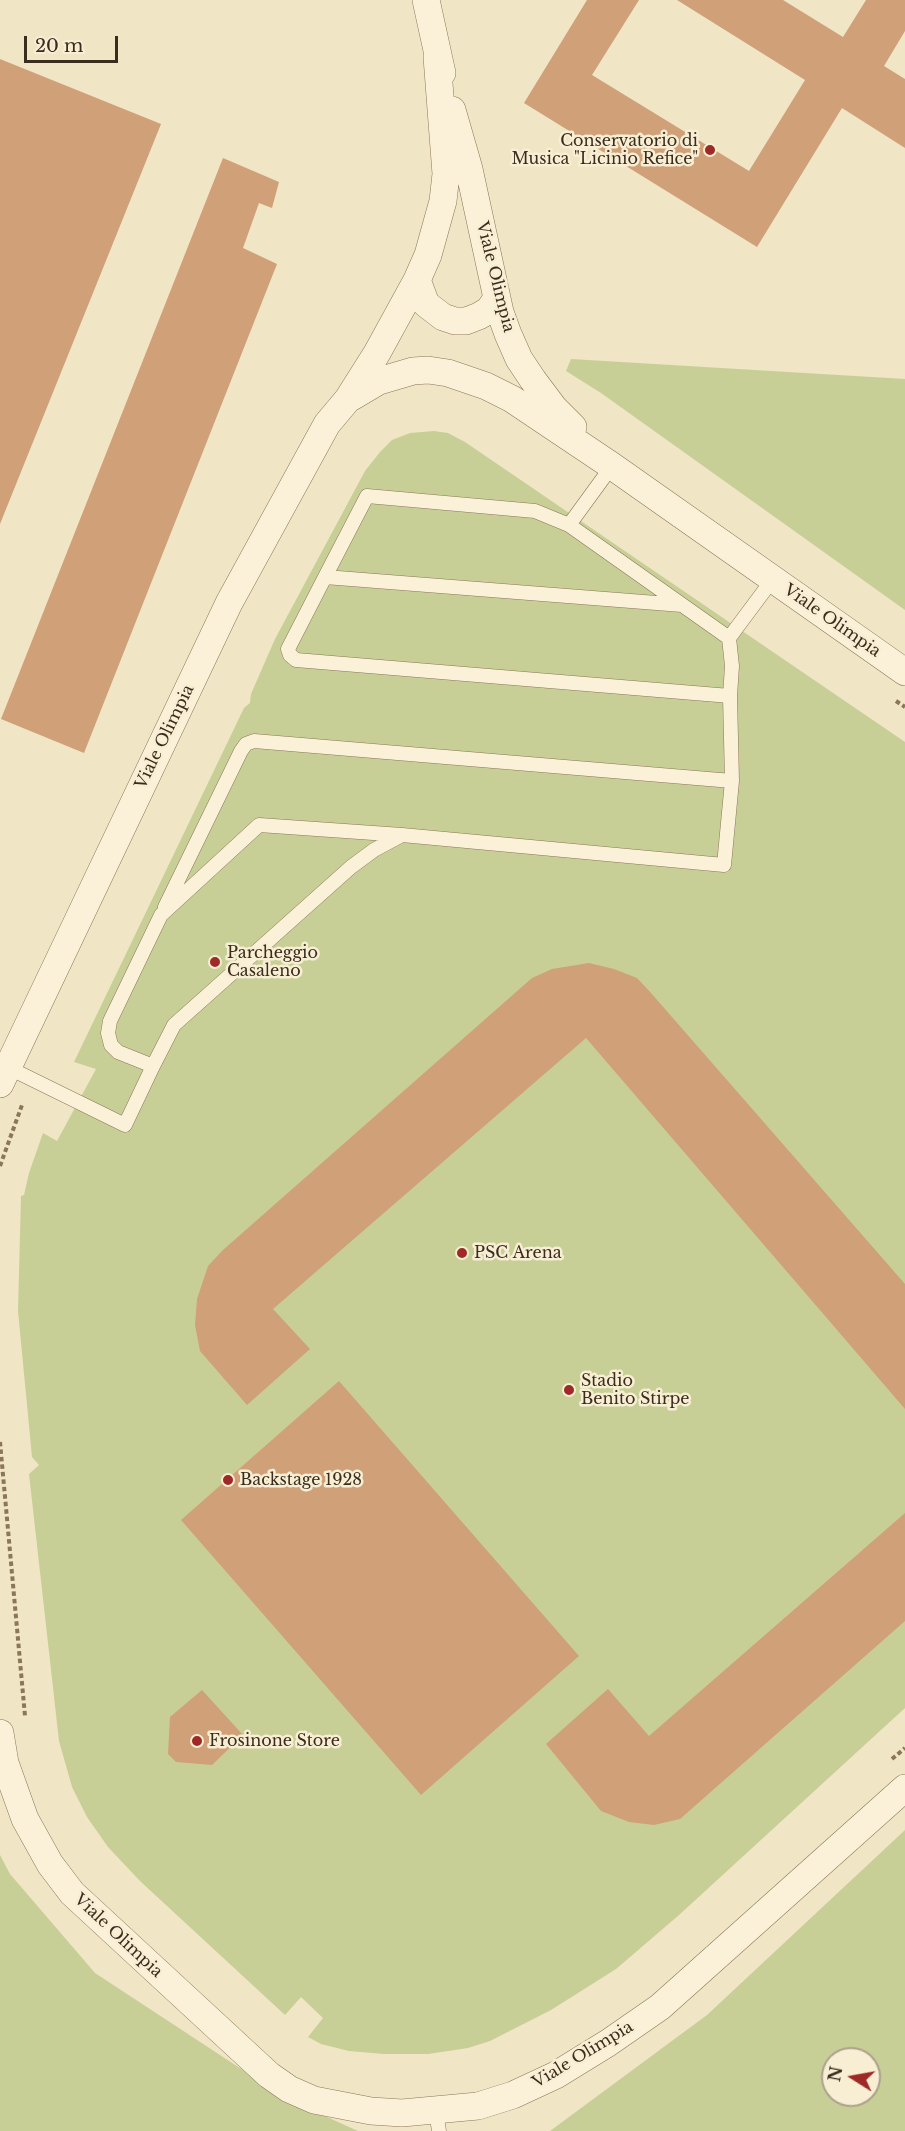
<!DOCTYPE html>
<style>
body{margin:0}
#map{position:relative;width:905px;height:2131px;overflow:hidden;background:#f0e5c4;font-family:"Libre Baskerville",serif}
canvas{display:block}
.north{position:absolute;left:821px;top:2047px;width:60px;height:60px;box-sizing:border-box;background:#f7eed4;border:2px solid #aca18b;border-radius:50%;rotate:281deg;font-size:16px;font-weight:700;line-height:24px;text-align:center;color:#3b2d1e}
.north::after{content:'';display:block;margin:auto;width:21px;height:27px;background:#9e2926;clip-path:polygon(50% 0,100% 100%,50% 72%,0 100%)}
.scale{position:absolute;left:24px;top:36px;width:94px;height:27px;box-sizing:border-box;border:3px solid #3b2d1e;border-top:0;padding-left:8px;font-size:18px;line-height:21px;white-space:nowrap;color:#3b2d1e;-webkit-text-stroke:4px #f7eed4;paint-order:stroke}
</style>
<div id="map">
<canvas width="905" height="2131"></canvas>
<div class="north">N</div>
<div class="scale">20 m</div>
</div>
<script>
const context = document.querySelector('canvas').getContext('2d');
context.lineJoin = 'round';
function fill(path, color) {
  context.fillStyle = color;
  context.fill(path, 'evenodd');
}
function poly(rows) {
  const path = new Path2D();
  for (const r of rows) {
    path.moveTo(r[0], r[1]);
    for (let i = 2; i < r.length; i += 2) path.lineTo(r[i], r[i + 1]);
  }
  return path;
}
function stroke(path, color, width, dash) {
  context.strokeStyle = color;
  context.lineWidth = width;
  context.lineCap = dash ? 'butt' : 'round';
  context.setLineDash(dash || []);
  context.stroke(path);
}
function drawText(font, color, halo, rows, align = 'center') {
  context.font = font + ' "Libre Baskerville",serif';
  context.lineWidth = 5;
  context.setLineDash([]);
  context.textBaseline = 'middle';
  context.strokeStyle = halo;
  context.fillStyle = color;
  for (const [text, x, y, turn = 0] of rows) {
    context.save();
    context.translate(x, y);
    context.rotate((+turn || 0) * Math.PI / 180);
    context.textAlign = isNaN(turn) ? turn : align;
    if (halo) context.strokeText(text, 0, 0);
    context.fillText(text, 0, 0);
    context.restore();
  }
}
fill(poly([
 [571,359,905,379,905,610,601,393,566,371],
 [434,431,448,433,465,442,905,742,905,1708,679,1915,616,1969,551,2010,490,2041,468,2048,428,2054,384,2054,349,2051,321,2044,308,2037,323,2018,301,1997,285,2015,140,1881,108,1847,87,1817,72,1787,59,1741,29,1474,39,1465,32,1457,18,1311,21,1196,24,1195,29,1173,43,1133,57,1141,96,1069,74,1062,244,708,250,703,251,694,275,639,365,471,380,452,392,440,410,433],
 [905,1830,905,2131,550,2131,707,2015],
 [833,2059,869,2059,869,2095,833,2095],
 [0,1855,10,1874,95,1973,287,2099,358,2131,0,2131]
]), '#c7cf97');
fill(poly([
 [587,0,639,0,592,75,749,171,805,80,677,0,783,0,843,37,866,0,905,0,905,31,884,66,905,79,905,148,842,108,757,247,524,103],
 [0,59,161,124,0,524],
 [223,158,279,182,272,208,259,203,243,248,277,264,84,753,1,719],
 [589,963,614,969,637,978,651,993,905,1284,905,1409,586,1038,273,1309,310,1349,247,1405,200,1351,195,1325,197,1299,208,1266,223,1250,532,978,552,969],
 [339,1381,579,1656,421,1795,181,1520],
 [905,1513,905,1621,680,1819,654,1825,629,1822,601,1811,546,1744,608,1689,649,1736],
 [202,1690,243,1735,212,1765,176,1762,168,1754,170,1717]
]), '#d0a078');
const lane = poly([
 [569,525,612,466],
 [325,577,367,496,535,511,569,525,729,638],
 [682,605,325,577,288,649,290,655,296,660,730,696],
 [402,835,374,850,351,867,174,1025,153,1066,118,1052,111,1045,108,1033,110,1021,161,915,259,825,402,835,724,865,732,781,730,696,732,666,729,638,773,579],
 [165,907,241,751,246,744,254,741,732,781],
 [7,1067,125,1125,153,1066],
 [436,2111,439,2131]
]);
const street = poly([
 [426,0,442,73],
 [452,110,469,169,500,312,508,334,519,359,533,380,554,408,573,427],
 [417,280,426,304,443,317,455,321,466,321,479,316,489,310,497,298],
 [352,397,379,381,413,371,428,370,448,373,486,386,512,399,612,466,905,672],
 [0,1084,229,603,327,424,348,399,377,353,417,280,428,255,443,201,446,174,437,57],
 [0,1733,5,1763,25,1819,50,1864,72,1893,269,2075,289,2089,314,2100,371,2111,402,2113,478,2106,513,2095,556,2075,608,2043,660,2007,905,1788]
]);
stroke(lane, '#8c7659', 15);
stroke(street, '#8c7659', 28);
stroke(poly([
 [896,701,905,707],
 [0,1166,22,1105],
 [0,1442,25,1716],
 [892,1759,905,1748]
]), '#8c7659', 4, [4.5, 3]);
stroke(lane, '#faf1d8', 14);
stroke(street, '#faf1d8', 27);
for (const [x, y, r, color] of [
 [710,150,6,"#9e2926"],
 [215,962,6,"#9e2926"],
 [462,1253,6,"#9e2926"],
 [569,1390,6,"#9e2926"],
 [228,1480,6,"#9e2926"],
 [197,1741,6,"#9e2926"]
]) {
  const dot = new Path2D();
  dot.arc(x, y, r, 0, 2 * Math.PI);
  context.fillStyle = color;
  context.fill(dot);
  stroke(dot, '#f7eed4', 2);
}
drawText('16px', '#3b2d1e', '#f7eed4', [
 ["Conservatorio di",698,141,"right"],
 ["Musica \"Licinio Refice\"",698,159,"right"],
 ["Parcheggio",227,953],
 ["Casaleno",227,971],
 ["PSC Arena",474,1253],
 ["Stadio",581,1381],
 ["Benito Stirpe",581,1399],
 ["Backstage 1928",240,1480],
 ["Frosinone Store",209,1741]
], 'left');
drawText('16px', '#3b2d1e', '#f7eed4', [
 ["Viale Olimpia",495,277,76],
 ["Viale Olimpia",832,621,35],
 ["Viale Olimpia",165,737,-64],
 ["Viale Olimpia",118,1936,43],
 ["Viale Olimpia",583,2055,-31]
]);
</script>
